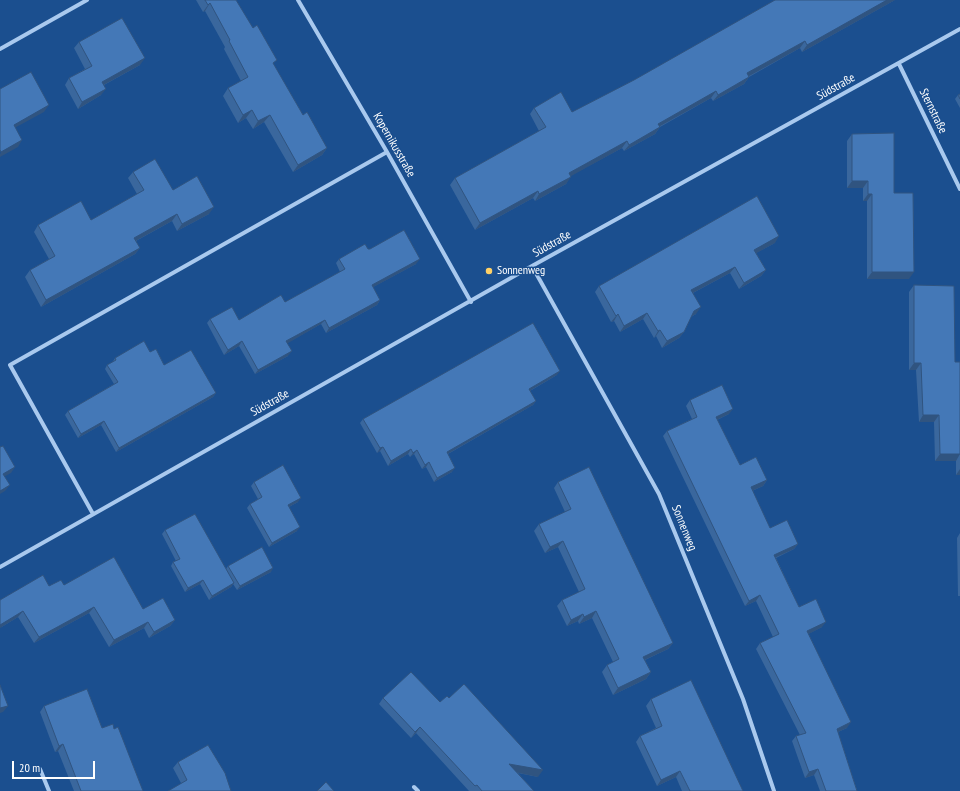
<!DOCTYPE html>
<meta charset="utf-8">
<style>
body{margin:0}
#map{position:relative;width:960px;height:791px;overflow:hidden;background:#1b4f8f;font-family:"PT Sans Narrow",sans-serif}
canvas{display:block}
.scale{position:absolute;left:12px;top:761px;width:83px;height:18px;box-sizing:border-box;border:2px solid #fff;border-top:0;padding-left:5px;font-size:12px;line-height:14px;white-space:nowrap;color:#fff;-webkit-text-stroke:3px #1b4f8f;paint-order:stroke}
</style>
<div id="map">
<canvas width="960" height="791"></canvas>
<div class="scale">20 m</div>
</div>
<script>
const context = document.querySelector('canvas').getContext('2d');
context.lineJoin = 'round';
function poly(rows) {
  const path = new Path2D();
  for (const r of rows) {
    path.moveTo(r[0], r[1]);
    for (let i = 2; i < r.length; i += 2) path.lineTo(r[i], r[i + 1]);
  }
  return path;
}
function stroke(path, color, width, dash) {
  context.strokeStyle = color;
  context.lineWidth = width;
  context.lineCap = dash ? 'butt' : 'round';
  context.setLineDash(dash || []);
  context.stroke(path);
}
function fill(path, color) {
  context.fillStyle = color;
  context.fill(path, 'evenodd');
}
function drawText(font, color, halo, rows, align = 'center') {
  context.font = font + ' "PT Sans Narrow",sans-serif';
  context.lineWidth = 3;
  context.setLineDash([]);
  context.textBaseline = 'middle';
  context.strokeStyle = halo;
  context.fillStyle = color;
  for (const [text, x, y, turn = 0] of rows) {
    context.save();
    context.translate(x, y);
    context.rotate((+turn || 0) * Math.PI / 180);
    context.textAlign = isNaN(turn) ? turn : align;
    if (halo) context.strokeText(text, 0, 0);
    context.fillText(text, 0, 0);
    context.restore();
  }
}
stroke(poly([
 [298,0,387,152,471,302],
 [0,49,87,0],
 [899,64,960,189],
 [532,266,659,494,743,699,774,791],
 [93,514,10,365,387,152],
 [0,567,532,266,960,29],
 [40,769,49,791],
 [414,787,418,791]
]), '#a9c9ee', 4);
fill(poly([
 [196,0,236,0,303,115,327,148,322,155,293,172,264,122,253,129,246,118,238,123,223,96,228,88,241,81,224,49,225,47,205,11,203,12],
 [895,0,802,52,800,48,749,77,744,84,713,101,711,98,660,127,655,134,624,151,622,148,570,176,566,184,535,201,533,198,475,230,450,185,455,178,539,131,530,114,534,108,572,112],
 [79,42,140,65,104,85,101,95,78,109,65,85,69,78,85,69,74,48],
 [960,94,960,108,955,99,958,95],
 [852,134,894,193,909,279,867,279,867,201,863,201,863,188,847,188,847,141],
 [133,172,173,190,209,214,177,231,172,221,136,241,140,248,135,254,41,307,25,277,30,270,49,259,34,232,38,225,91,220,137,194,128,178],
 [775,243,756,253,766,270,761,276,739,289,730,273,693,293,696,314,691,317,684,332,679,338,662,348,656,336,654,338,643,319,620,332,614,321,611,322,595,292,599,286],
 [368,249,416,264,373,287,380,300,377,305,326,333,321,324,287,343,288,356,255,374,239,346,224,355,207,323,210,319,239,320,285,302,340,272,336,263,339,259],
 [914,285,955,362,960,362,960,475,956,475,956,461,935,461,934,422,919,422,916,370,909,370,909,292],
 [150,352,164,365,216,393,213,397,116,452,101,425,78,438,65,415,68,411,114,384,105,369,107,365,112,363,115,358],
 [557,375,530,391,536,401,533,405,448,454,452,472,434,482,426,467,422,469,414,454,410,457,408,454,388,466,380,451,377,453,360,423,363,419],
 [690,400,729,414,717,420,740,465,767,480,763,486,752,491,770,528,798,544,794,549,776,558,799,607,822,627,808,634,847,728,838,732,857,791,820,791,814,775,805,778,792,741,796,736,800,735,756,649,760,643,773,637,756,601,745,606,663,436,667,431,692,419,686,406],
 [254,482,298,502,289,507,297,531,269,547,247,508,250,504,258,499,251,486],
 [558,482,673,643,668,649,645,660,651,672,646,679,613,695,602,672,607,665,613,662,592,618,579,624,578,621,567,626,557,606,562,600,579,592,558,547,545,553,534,531,539,524,565,512,554,488],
 [165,530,226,569,228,566,271,572,237,590,233,584,231,587,209,600,200,584,185,592,171,566,173,562,176,561,162,534],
 [960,533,960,596,958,596,957,538],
 [64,585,143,609,175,620,170,626,149,638,144,628,109,647,89,613,34,643,18,617,0,628,49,586],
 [383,698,440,702,538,777,518,773,534,791,469,791,416,733,411,738,379,704],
 [651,699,743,791,682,791,676,777,657,786,636,742,640,736,656,728,646,706],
 [44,706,102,728,114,729,143,791,74,791,58,751,55,752,40,712],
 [178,762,231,791,181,783,173,768]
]), '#3a679d');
fill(poly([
 [887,0,895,0,802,52,807,45],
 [210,3,205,11,203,12,208,5],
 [805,41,800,48,742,80,747,73],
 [145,58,140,65,98,88,102,82],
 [749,77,744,84,713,101,718,95],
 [106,89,101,95,78,109,82,102],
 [716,91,711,98,653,130,658,124],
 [49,105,44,112,9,131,14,125],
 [252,110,246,118,238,123,243,115],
 [270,115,264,122,253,129,258,121],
 [660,127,655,134,624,151,629,145],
 [22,140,18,147,0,157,0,154,1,152],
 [627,141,622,148,564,180,569,173],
 [327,148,322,155,293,172,298,165],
 [571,177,566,184,535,201,539,194],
 [852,181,868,181,863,188,847,188],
 [538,191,533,198,475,230,480,223],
 [868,194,872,194,867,201,863,201],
 [214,207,209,214,177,231,182,224],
 [177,214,172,221,130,244,134,238],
 [779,236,775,243,749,257,754,250],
 [140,248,135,254,41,307,46,300],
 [420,259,416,264,368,290,372,285],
 [735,267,730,273,687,296,691,290],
 [766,270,761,276,739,289,744,283],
 [872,272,914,272,909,279,867,279],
 [380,300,377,305,326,333,329,328],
 [701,307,696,314,689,318,694,311],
 [647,313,643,319,620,332,624,326],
 [618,314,614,321,611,322,616,316],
 [325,320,321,324,283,346,286,341],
 [660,330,656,336,654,338,658,331],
 [684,332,679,338,662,348,667,341],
 [242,341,239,346,224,355,228,350],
 [292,351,288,356,255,374,258,370],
 [914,363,921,363,916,370,909,370],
 [560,371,557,375,526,393,529,389],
 [216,393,213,397,116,452,119,448],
 [536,401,533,405,444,456,447,452],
 [733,409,729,414,712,422,716,417],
 [923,415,939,415,934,422,919,422],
 [104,421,101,425,78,438,81,434],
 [383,447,380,451,377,453,380,448],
 [411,449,408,454,388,466,391,461],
 [417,450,414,454,410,457,413,453],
 [940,454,960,454,956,461,935,461],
 [429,462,426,467,422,469,425,465],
 [15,467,11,473,0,479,3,474],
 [455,468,452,472,434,482,437,478],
 [960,469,960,475,956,475],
 [767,480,763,486,747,493,751,487],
 [10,485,5,491,0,494,0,491],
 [301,498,298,502,285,509,288,505],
 [300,527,297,531,269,547,272,543],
 [563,541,558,547,545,553,550,547],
 [798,544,794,549,770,560,774,555],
 [273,568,271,572,237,590,240,586],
 [203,580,200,584,185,592,188,588],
 [234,583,231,587,209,600,212,596],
 [760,595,756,601,745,606,749,601],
 [94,607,89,613,34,643,39,637],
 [23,611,18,617,0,628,0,625],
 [596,611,592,618,579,624,584,617],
 [583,614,578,621,567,626,571,620],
 [175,620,170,626,149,638,154,632],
 [148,622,144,628,109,647,114,640],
 [826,622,822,627,803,637,807,631],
 [673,643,668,649,638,663,643,657],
 [651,672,646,679,613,695,618,688],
 [8,706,3,712,0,713,0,708],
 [851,722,847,728,833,734,837,729],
 [420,727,416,733,411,738,415,732],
 [63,744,58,751,55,752,59,746],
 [509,764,543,770,538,777,505,770],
 [818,769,814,775,805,778,809,772],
 [680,771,676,777,657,786,661,780]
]), '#305480');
const building = poly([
 [205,0,236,0,253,28,257,25,277,60,273,63,303,115,307,112,327,148,298,165,270,115,258,121,252,110,243,115,228,88,248,77,229,41,230,40,210,3,208,5,205,0],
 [775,0,887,0,807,45,805,41,747,73,749,77,718,95,716,91,658,124,660,127,629,145,627,141,569,173,571,177,539,194,538,191,480,223,455,178,546,127,534,108,561,92,572,112,634,80,775,0],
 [122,18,145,58,102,82,106,89,82,102,69,78,92,66,79,42,122,18],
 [31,72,49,105,14,125,22,140,1,152,0,150,0,89,31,72],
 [960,94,960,99,958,95,960,94],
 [894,133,894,193,913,193,914,272,872,272,872,194,868,194,868,181,852,181,852,134,894,133],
 [155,159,173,190,197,176,214,207,182,224,177,214,134,238,140,248,46,300,30,270,55,256,38,225,81,201,91,220,144,190,133,172,155,159],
 [757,196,779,236,754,250,766,270,744,283,735,267,691,290,701,307,694,311,684,332,667,341,660,330,658,331,647,313,624,326,618,314,616,316,599,286,757,196],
 [404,230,420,259,372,285,380,300,329,328,325,320,286,341,292,351,258,370,242,341,228,350,210,319,232,307,239,320,281,295,285,302,345,269,339,259,365,244,368,249,370,249,404,230],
 [914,285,954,286,955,362,960,362,960,454,940,454,939,415,923,415,921,363,914,363,914,285],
 [533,323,560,371,529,389,536,401,447,452,455,468,437,478,429,462,425,465,417,450,413,453,411,449,391,461,383,447,380,448,363,419,533,323],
 [144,341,150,352,156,349,164,365,191,350,216,393,119,448,104,421,81,434,68,411,118,382,107,365,116,360,115,358,144,341],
 [722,385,733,409,716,417,740,465,756,457,767,480,751,487,770,528,787,520,798,544,774,555,799,607,816,599,826,622,807,631,851,722,837,729,857,791,826,791,818,769,809,772,796,736,806,733,760,643,779,634,760,595,749,601,667,431,697,417,690,400,722,385],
 [3,446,15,467,3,474,10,485,0,491,0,447,3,446],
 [283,465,301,498,288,505,300,527,272,543,250,504,262,497,254,482,283,465],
 [589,467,673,643,643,657,651,672,618,688,607,665,619,659,596,611,584,617,583,614,571,620,562,600,585,589,563,541,550,547,539,524,571,509,558,482,589,467],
 [195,514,234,583,212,596,203,580,188,588,173,562,180,559,165,530,195,514],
 [262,547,273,568,240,586,228,566,262,547],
 [114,557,143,609,163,598,175,620,154,632,148,622,114,640,94,607,39,637,23,611,0,625,0,600,43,575,49,586,61,580,64,585,114,557],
 [411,672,440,702,447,696,449,698,464,684,543,770,509,764,534,791,482,791,477,785,475,786,420,727,415,732,383,698,411,672],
 [691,680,743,791,690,791,680,771,661,780,640,736,662,726,651,699,691,680],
 [0,685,8,706,0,708,0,685],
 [87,689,102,728,113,724,114,729,118,727,143,791,81,791,63,744,59,746,44,706,87,689],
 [208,745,225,773,231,791,168,791,187,780,178,762,208,745],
 [326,782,334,791,317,791,326,782]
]);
fill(building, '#4478b7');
stroke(building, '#305480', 1);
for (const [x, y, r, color] of [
 [489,271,4,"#ffd166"]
]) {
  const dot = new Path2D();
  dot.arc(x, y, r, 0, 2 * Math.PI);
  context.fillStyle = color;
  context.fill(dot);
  stroke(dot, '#1b4f8f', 1.5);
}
drawText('12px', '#fff', '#1b4f8f', [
 ["Südstraße",836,87,-29],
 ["Sternstraße",933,111,64],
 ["Kopernikusstraße",394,145,60],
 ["Südstraße",552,244,-29],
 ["Südstraße",270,403,-29],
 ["Sonnenweg",684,528,68]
]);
drawText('12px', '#fff', '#1b4f8f', [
 ["Sonnenweg",497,271]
], 'left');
</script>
